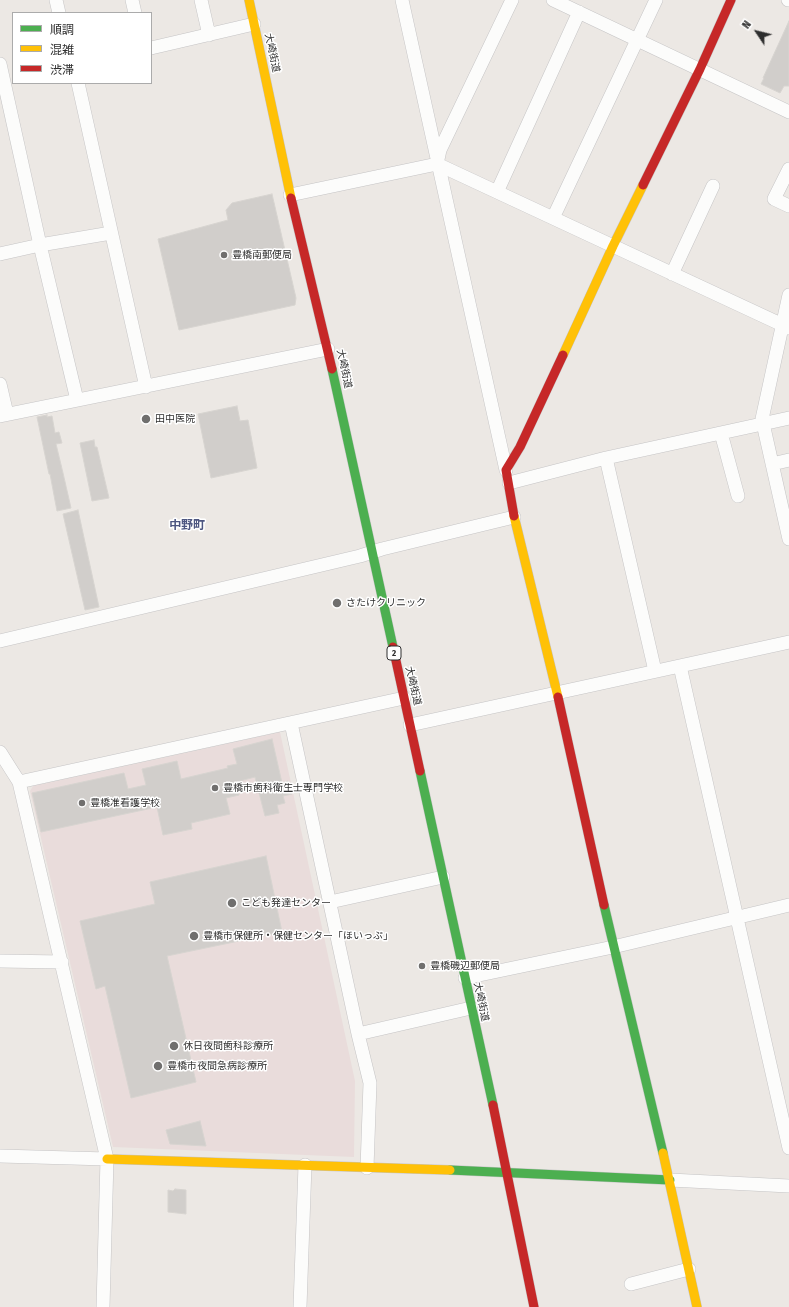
<!DOCTYPE html>
<meta charset="utf-8">
<style>
body{margin:0}
#map{position:relative;width:789px;height:1307px;overflow:hidden;background:#ece8e4;font-family:"Fira Sans Condensed","Noto Sans JP",sans-serif}
canvas{display:block}
.legend{position:absolute;left:12px;top:12px;width:140px;height:72px;box-sizing:border-box;background:#fff;border:1px solid #ababab;margin:0;padding:5px 7px;list-style:none;font-size:12px;color:#2e2e2e}
.legend li{display:flex;align-items:center;gap:8px;height:20px}
.legend b{width:20px;border:1px solid #ababab}
.north{position:absolute;left:737px;top:12px;width:40px;height:40px;-webkit-text-stroke:3px #fff;paint-order:stroke;rotate:305deg;font-size:11px;font-weight:700;line-height:16px;text-align:center;color:#2e2e2e}
.north::after{content:'';display:block;margin:auto;width:14px;height:18px;background:#2e2e2e;clip-path:polygon(50% 0,100% 100%,50% 72%,0 100%)}
</style>
<div id="map">
<canvas width="789" height="1307"></canvas>
<ul class="legend">
<li><b style="height:5px;background:#4caf50"></b>順調</li>
<li><b style="height:5px;background:#ffc107"></b>混雑</li>
<li><b style="height:5px;background:#c62828"></b>渋滞</li>
</ul>
<div class="north">N</div>
</div>
<script>
const context = document.querySelector('canvas').getContext('2d');
context.lineJoin = 'round';
function fill(path, color) {
  context.fillStyle = color;
  context.fill(path, 'evenodd');
}
function poly(rows) {
  const path = new Path2D();
  for (const r of rows) {
    path.moveTo(r[0], r[1]);
    for (let i = 2; i < r.length; i += 2) path.lineTo(r[i], r[i + 1]);
  }
  return path;
}
function stroke(path, color, width, dash) {
  context.strokeStyle = color;
  context.lineWidth = width;
  context.lineCap = dash ? 'butt' : 'round';
  context.setLineDash(dash || []);
  context.stroke(path);
}
function drawText(font, color, halo, rows, align = 'center') {
  context.font = font + ' "Fira Sans Condensed","Noto Sans JP",sans-serif';
  context.lineWidth = 3;
  context.setLineDash([]);
  context.textBaseline = 'middle';
  context.strokeStyle = halo;
  context.fillStyle = color;
  for (const [text, x, y, turn = 0] of rows) {
    context.save();
    context.translate(x, y);
    context.rotate((+turn || 0) * Math.PI / 180);
    context.textAlign = isNaN(turn) ? turn : align;
    if (halo) context.strokeText(text, 0, 0);
    context.fillText(text, 0, 0);
    context.restore();
  }
}
fill(poly([
 [280,732,355,1081,354,1157,113,1147,30,791,33,786]
]), '#e9dcdb');
const building = poly([
 [789,21,789,86,784,86,780,93,761,84,764,78,763,78,789,21],
 [272,194,296,298,295,305,179,330,158,239,228,220,226,210,232,203,272,194],
 [237,406,240,421,248,420,257,468,211,478,198,414,237,406],
 [47,415,47,417,52,416,55,433,59,432,62,443,56,444,63,473,71,508,57,511,50,474,49,474,37,417,47,415],
 [94,440,95,447,97,447,109,498,92,501,80,443,94,440],
 [78,510,99,607,85,610,63,514,78,510],
 [272,739,282,783,288,781,292,794,283,796,285,803,277,805,279,813,265,816,255,777,236,782,239,795,226,798,230,814,191,823,192,829,163,835,157,807,41,832,32,793,124,773,128,789,146,785,142,769,177,761,181,779,228,768,227,766,237,764,233,749,272,739],
 [266,856,282,932,167,956,196,1082,131,1098,105,986,96,989,80,921,155,904,150,882,266,856],
 [200,1121,206,1146,170,1144,166,1130,200,1121],
 [175,1189,186,1190,186,1214,168,1212,168,1190,173,1191,175,1189]
]);
fill(building, '#d1cecb');
stroke(building, '#d7d4d0', 1);
const street = poly([
 [56,0,59,13],
 [132,0,135,13],
 [201,0,209,35],
 [402,0,506,470],
 [512,0,440,150,437,164,789,328],
 [553,0,789,112],
 [788,0,789,0],
 [151,48,254,24],
 [0,64,40,245,77,400],
 [78,83,146,387],
 [789,169,774,199,789,206],
 [497,192,579,12],
 [290,195,437,164],
 [553,218,656,0],
 [0,254,40,245,111,233],
 [672,274,713,186],
 [789,295,762,419,789,539],
 [0,384,7,414],
 [0,416,328,349],
 [721,433,738,496],
 [606,458,655,671],
 [772,464,789,460],
 [509,483,606,458,789,418],
 [0,641,360,556,382,549,514,517],
 [680,666,789,1148],
 [291,723,358,1034,370,1083,367,1168],
 [410,725,789,642],
 [0,752,19,782,107,1159,103,1307],
 [19,782,404,698],
 [330,902,443,877],
 [0,961,62,962],
 [465,978,613,947,789,905],
 [358,1034,471,1008],
 [0,1156,107,1159],
 [670,1180,789,1186],
 [631,1284,689,1269],
 [300,1307,305,1165]
]);
const fast = poly([
 [332,369,393,647],
 [420,771,493,1105],
 [604,905,663,1153],
 [450,1170,670,1180]
]);
const slow = poly([
 [249,0,291,198],
 [563,355,613,246,643,185],
 [514,516,558,697],
 [663,1153,697,1307],
 [107,1159,450,1170]
]);
const jam = poly([
 [643,185,700,69,731,0],
 [291,198,332,369],
 [514,516,506,470,520,447,563,355],
 [393,647,420,771],
 [558,697,604,905],
 [493,1105,534,1307]
]);
stroke(street, '#c5c4c5', 14);
stroke(fast, '#c5c4c5', 10);
stroke(slow, '#c5c4c5', 10);
stroke(jam, '#c5c4c5', 10);
stroke(street, '#fcfcfb', 13);
stroke(fast, '#4caf50', 9);
stroke(slow, '#ffc107', 9);
stroke(jam, '#c62828', 9);
for (const [x, y, r, color] of [
 [224,255,4,"#706f6e"],
 [146,419,5,"#706f6e"],
 [337,603,5,"#706f6e"],
 [215,788,4,"#706f6e"],
 [82,803,4,"#706f6e"],
 [232,903,5,"#706f6e"],
 [194,936,5,"#706f6e"],
 [422,966,4,"#706f6e"],
 [174,1046,5,"#706f6e"],
 [158,1066,5,"#706f6e"]
]) {
  const dot = new Path2D();
  dot.arc(x, y, r, 0, 2 * Math.PI);
  context.fillStyle = color;
  context.fill(dot);
  stroke(dot, '#fff', 1.5);
}
for (const [x, y, w] of [
 [394,653,14]
]) {
  const box = new Path2D();
  box.roundRect(x - w / 2, y - 7, w, 14, 3);
  context.fillStyle = '#fff';
  context.fill(box);
  stroke(box, '#2e2e2e', 1);
}
drawText('bold 9px', '#2e2e2e', null, [
 ["2",394,653]
]);
drawText('10px', '#2e2e2e', '#fff', [
 ["大崎街道",272,53,78],
 ["大崎街道",344,369,78],
 ["大崎街道",413,686,77],
 ["大崎街道",481,1002,78]
]);
drawText('10px', '#2e2e2e', '#fff', [
 ["豊橋南郵便局",232,255],
 ["田中医院",155,419],
 ["さたけクリニック",346,603],
 ["豊橋市歯科衛生士専門学校",223,788],
 ["豊橋准看護学校",90,803],
 ["こども発達センター",241,903],
 ["豊橋市保健所・保健センター「ほいっぷ」",203,936],
 ["豊橋磯辺郵便局",430,966],
 ["休日夜間歯科診療所",183,1046],
 ["豊橋市夜間急病診療所",167,1066]
], 'left');
drawText('bold 12px', '#4d5680', '#fff', [
 ["中野町",187,526]
]);
</script>
